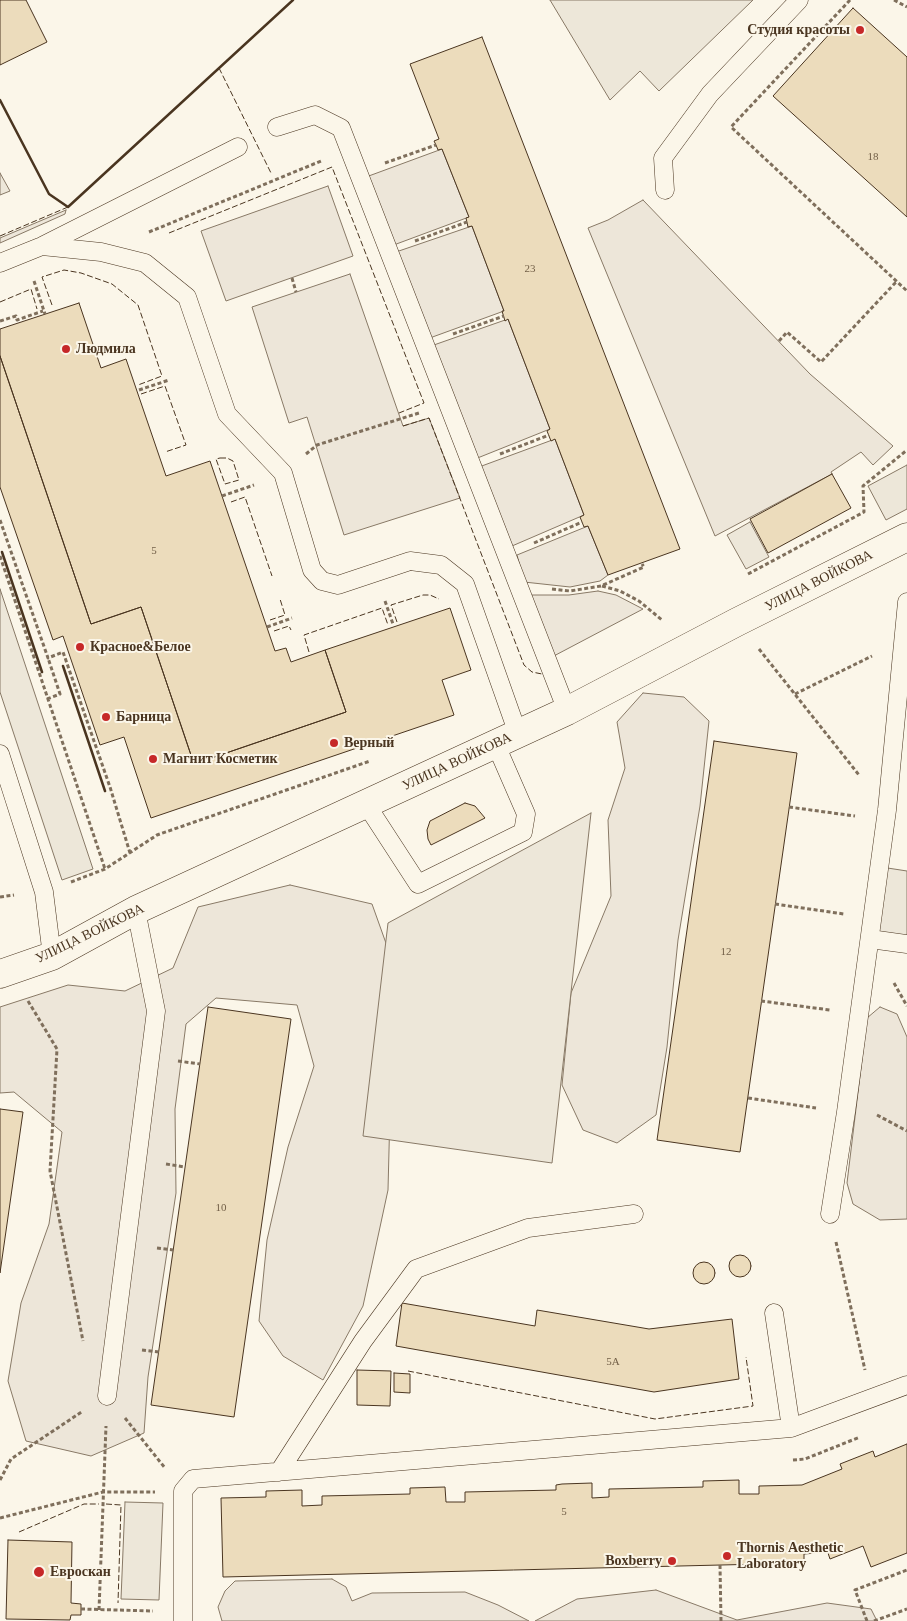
<!DOCTYPE html>
<meta charset="utf-8">
<style>
body{margin:0}
canvas{display:block;background:#fbf6e9}
</style>
<canvas width="907" height="1621"></canvas>
<script>
const context = document.querySelector('canvas').getContext('2d');
context.lineJoin = 'round';
function fill(path, color) {
  context.fillStyle = color;
  context.fill(path, 'evenodd');
}
function poly(rows) {
  const path = new Path2D();
  for (const r of rows) {
    if (r.length === 3) {
      path.moveTo(r[0] + r[2], r[1]);
      path.arc(r[0], r[1], r[2], 0, 2 * Math.PI);
      continue;
    }
    path.moveTo(r[0], r[1]);
    for (let i = 2; i < r.length; i += 2) path.lineTo(r[i], r[i + 1]);
  }
  return path;
}
function stroke(path, color, width, dash) {
  context.strokeStyle = color;
  context.lineWidth = width;
  context.lineCap = dash ? 'butt' : 'round';
  context.setLineDash(dash || []);
  context.stroke(path);
}
function drawText(font, color, halo, rows, align = 'center') {
  context.font = font + ' "Times New Roman",serif';
  context.lineWidth = 4;
  context.setLineDash([]);
  context.textBaseline = 'middle';
  context.strokeStyle = halo;
  context.fillStyle = color;
  for (const [text, x, y, turn = 0] of rows) {
    context.save();
    context.translate(x, y);
    context.rotate((+turn || 0) * Math.PI / 180);
    context.textAlign = isNaN(turn) ? turn : align;
    if (halo) context.strokeText(text, 0, 0);
    context.fillText(text, 0, 0);
    context.restore();
  }
}
const green = poly([
 [442,149,469,217,391,246,366,177,442,149],
 [328,186,353,256,226,301,201,231,328,186],
 [643,200,810,374,893,446,873,465,861,452,831,472,832,474,715,536,588,228,608,220,643,200],
 [66,210,65,214,0,243,0,238,66,210],
 [472,226,504,311,427,339,393,253,472,226],
 [350,274,403,426,429,418,460,498,344,535,307,417,289,423,252,307,350,274],
 [508,319,550,429,475,459,431,346,508,319],
 [555,439,584,515,512,546,479,467,555,439],
 [588,526,608,575,600,581,570,587,524,582,517,555,588,526],
 [598,591,616,595,643,609,550,658,527,595,569,595,598,591],
 [643,693,684,697,709,721,700,806,678,940,667,1047,656,1115,617,1143,583,1130,562,1085,571,993,611,896,608,820,625,768,617,722,643,693],
 [290,885,372,904,397,974,391,1072,388,1190,363,1306,323,1380,283,1356,259,1321,267,1240,288,1147,314,1066,297,1005,216,998,186,1024,175,1109,176,1193,148,1377,144,1433,91,1456,26,1441,8,1381,21,1303,49,1224,62,1132,14,1092,0,1093,0,1007,68,985,125,991,173,968,198,907,290,885],
 [880,1007,897,1014,907,1037,907,1219,880,1220,853,1204,847,1183,867,1018,880,1007],
 [332,1579,346,1587,352,1601,372,1593,465,1592,498,1605,529,1621,222,1621,218,1607,225,1591,235,1581,332,1579],
 [656,1590,737,1620,827,1603,871,1609,877,1621,535,1621,577,1599,656,1590]
]);
fill(green, '#ede6d9');
stroke(green, '#887966', 1);
const parking = poly([
 [550,0,753,0,659,91,640,71,610,100,550,0],
 [0,173,10,191,0,195,0,173],
 [907,465,907,509,886,520,868,486,907,465],
 [750,522,769,557,746,569,727,535,750,522],
 [0,589,93,869,62,880,0,692,0,589],
 [591,813,552,1163,363,1136,388,923,591,813],
 [881,867,907,871,907,943,872,938,881,867],
 [125,1502,163,1503,159,1600,121,1599,125,1502]
]);
fill(parking, '#ede7d9');
stroke(parking, '#887966', 1);
const building = poly([
 [0,0,26,0,47,42,0,65,0,0],
 [853,8,907,57,907,217,773,96,853,8],
 [482,37,680,549,608,575,588,526,584,527,580,517,584,515,555,439,551,441,547,431,550,429,508,319,505,321,502,311,504,311,472,226,468,227,466,218,469,217,442,149,438,150,436,145,434,141,439,139,410,64,482,37],
 [79,303,101,368,126,359,166,476,210,461,275,651,286,648,291,662,325,650,346,712,194,764,141,607,91,624,0,356,0,329,79,303],
 [0,356,91,624,141,607,194,764,346,712,325,650,450,608,471,670,442,680,454,715,151,818,124,737,100,745,63,636,53,640,0,487,0,356],
 [832,474,851,508,768,553,750,519,832,474],
 [714,741,797,753,740,1152,657,1140,714,741],
 [465,803,475,806,485,818,431,845,428,839,427,830,430,821,465,803],
 [208,1007,291,1019,234,1417,151,1405,208,1007],
 [0,1109,23,1112,0,1273,0,1109],
 [740,1266,11],
 [704,1273,11],
 [402,1303,535,1326,537,1310,649,1329,732,1319,739,1379,654,1392,396,1346,402,1303],
 [357,1370,391,1371,390,1406,357,1405,357,1370],
 [394,1373,410,1374,410,1393,394,1392,394,1373],
 [907,1444,907,1553,871,1567,863,1546,830,1559,827,1550,816,1553,804,1554,804,1563,223,1577,221,1498,266,1497,266,1491,302,1490,302,1506,322,1505,322,1496,410,1494,410,1488,445,1487,446,1502,465,1502,465,1492,556,1490,556,1485,562,1484,592,1483,592,1498,609,1497,609,1489,703,1487,703,1481,739,1480,739,1494,759,1494,759,1486,802,1485,842,1469,840,1464,873,1451,875,1457,907,1444],
 [8,1540,72,1542,71,1603,81,1604,81,1615,71,1615,70,1620,6,1619,8,1540]
]);
fill(building, '#ecdcbc');
stroke(building, '#4a3520', 1);
const service = poly([
 [277,127,315,115,341,128,567,711],
 [665,190,663,158,710,94,799,0],
 [42,246,101,252,145,263,187,297,227,414,283,473,312,570,322,581,338,585,410,561,441,565,465,584,518,734],
 [0,263,42,246,238,147],
 [0,754,44,892,52,956],
 [366,804,418,884,523,832,526,814,496,745],
 [870,939,907,944],
 [830,1214,846,1112,887,810,907,602],
 [774,1313,791,1428],
 [107,1396,156,1011,136,910],
 [279,1472,363,1341,416,1269,528,1228,634,1214],
 [183,1621,183,1491,193,1479,791,1428,907,1385]
]);
const minor = poly([
 [0,974,52,956,136,910,567,711,737,622,907,537]
]);
stroke(service, '#4a3520', 19);
stroke(minor, '#4a3520', 29);
stroke(poly([
 [850,0,731,127,907,291],
 [894,0,907,7],
 [385,163,436,145],
 [149,232,321,161],
 [415,241,467,222],
 [292,278,296,292],
 [34,281,45,314],
 [0,321,16,316,17,320,43,311],
 [453,334,504,316],
 [779,341,787,332,821,362,897,281],
 [139,390,169,380],
 [306,454,317,445,419,413],
 [500,454,549,435],
 [222,496,254,485],
 [0,520,48,658,63,652,110,787,130,853],
 [534,543,582,522],
 [0,556,105,869],
 [748,574,864,512,863,486,907,450],
 [602,586,620,591,639,601,662,620],
 [552,589,570,591,601,586,644,567,642,564],
 [385,601,393,624],
 [267,627,292,618],
 [759,649,859,775],
 [795,694,872,656],
 [47,699,60,694,48,658],
 [789,807,855,816],
 [71,882,105,869,157,835,370,761],
 [0,897,14,895],
 [775,904,844,914],
 [894,983,907,1006],
 [28,1001,57,1049,50,1171,83,1341],
 [761,1001,830,1010],
 [178,1061,200,1064],
 [748,1098,816,1108],
 [877,1115,907,1131],
 [166,1164,185,1167],
 [836,1242,865,1370],
 [157,1248,173,1250],
 [142,1350,159,1352],
 [125,1418,165,1468],
 [793,1460,805,1459,860,1437],
 [0,1480,11,1459,83,1411],
 [0,1518,103,1492,155,1492],
 [720,1565,721,1621],
 [81,1609,153,1611],
 [99,1610,106,1426],
 [867,1621,855,1590,907,1570],
 [874,1621,907,1609]
]), '#7f6f5c', 3, [4, 2.5]);
stroke(service, '#fbf6e9', 18);
stroke(minor, '#fbf6e9', 28);
stroke(poly([
 [219,68,271,173],
 [169,233,332,167,424,403,399,413],
 [0,236,68,207],
 [0,302,31,289,37,309],
 [52,305,42,277,64,270,81,273,112,284,138,305,162,376,138,385],
 [141,394,165,386,186,445,165,452],
 [403,426,429,418,524,665,532,672,542,674],
 [220,458,227,458,233,461,239,480,225,484,216,459,220,458],
 [231,502,245,497,272,576],
 [270,620,285,615,280,599],
 [397,622,391,605,423,595,430,595,439,599],
 [274,631,289,626,291,630],
 [309,652,304,635,382,608,388,625],
 [408,1371,655,1419,753,1406,746,1357],
 [106,1504,121,1505,118,1603],
 [19,1532,84,1504,99,1504]
]), '#4a3520', 1, [6, 2.5]);
stroke(poly([
 [0,100,49,194,68,207,293,0],
 [2,552,42,672],
 [63,666,105,791]
]), '#4a3520', 2.5);
for (const [x, y, r, color] of [
 [860,30,5,"#c62828"],
 [66,349,5,"#c62828"],
 [80,647,5,"#c62828"],
 [106,717,5,"#c62828"],
 [334,743,5,"#c62828"],
 [153,759,5,"#c62828"],
 [727,1556,5,"#c62828"],
 [672,1561,5,"#c62828"],
 [39,1572,6,"#c62828"]
]) {
  const dot = new Path2D();
  dot.arc(x, y, r, 0, 2 * Math.PI);
  context.fillStyle = color;
  context.fill(dot);
  stroke(dot, '#fbf6e9', 2);
}
drawText('11px', '#725f47', null, [
 ["18",873,157],
 ["23",530,269],
 ["5",154,551],
 ["12",726,952],
 ["10",221,1208],
 ["5А",613,1362],
 ["5",564,1512]
]);
drawText('bold 14px', '#4a3520', '#fbf6e9', [
 ["Студия красоты",850,30,"right"],
 ["Людмила",76,349],
 ["Красное&Белое",90,647],
 ["Барница",116,717],
 ["Верный",344,743],
 ["Магнит Косметик",163,759],
 ["Thornis Aesthetic",737,1548],
 ["Laboratory",737,1564],
 ["Boxberry",662,1561,"right"],
 ["Евроскан",50,1572]
], 'left');
drawText('14px', '#4a3520', '#fbf6e9', [
 ["УЛИЦА ВОЙКОВА",819,581,-27],
 ["УЛИЦА ВОЙКОВА",457,762,-25],
 ["УЛИЦА ВОЙКОВА",90,934,-26]
]);
</script>
